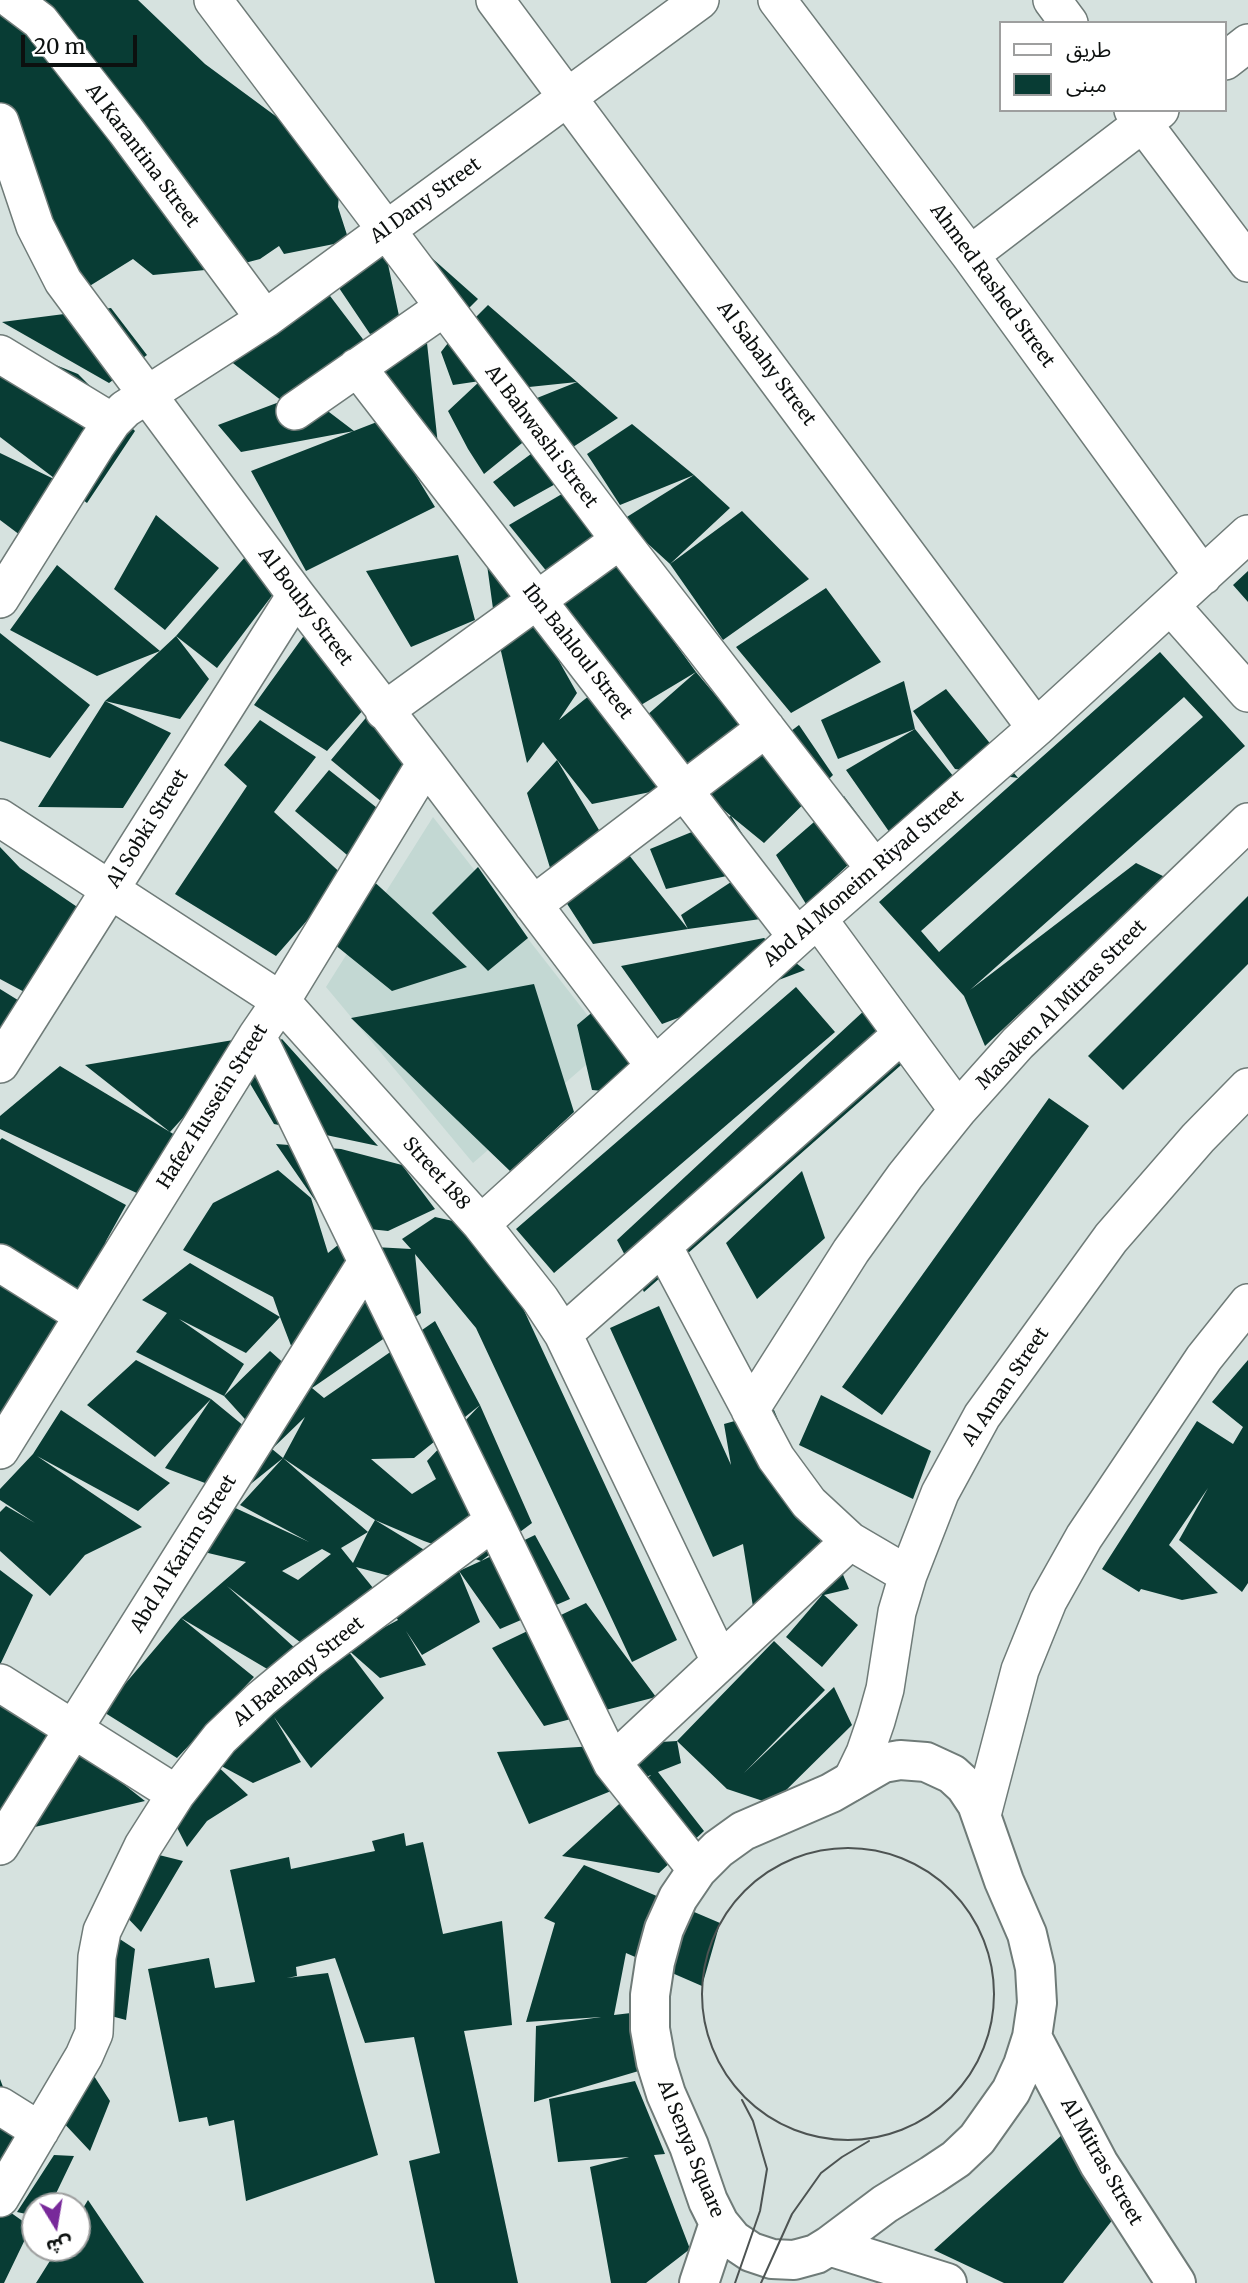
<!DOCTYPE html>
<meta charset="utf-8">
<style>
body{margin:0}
#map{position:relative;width:1248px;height:2283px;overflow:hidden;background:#d6e2df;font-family:Merriweather,"Noto Sans Arabic",serif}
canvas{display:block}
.legend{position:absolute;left:999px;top:21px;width:228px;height:91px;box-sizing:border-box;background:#fff;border:2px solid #9e9f9f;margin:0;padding:9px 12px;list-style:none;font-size:21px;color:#0c100f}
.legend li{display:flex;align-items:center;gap:14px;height:35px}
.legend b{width:35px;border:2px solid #9e9f9f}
.north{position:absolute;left:21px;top:2192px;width:70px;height:70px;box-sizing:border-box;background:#fff;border:2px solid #9e9f9f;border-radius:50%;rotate:169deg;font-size:19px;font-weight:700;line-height:28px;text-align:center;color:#0c100f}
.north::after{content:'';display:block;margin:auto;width:24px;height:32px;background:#78299a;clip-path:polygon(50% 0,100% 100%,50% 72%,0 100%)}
.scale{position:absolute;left:21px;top:35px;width:116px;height:32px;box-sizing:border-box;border:4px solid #0c100f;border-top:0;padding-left:9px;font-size:21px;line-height:24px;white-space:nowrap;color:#0c100f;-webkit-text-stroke:5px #fff;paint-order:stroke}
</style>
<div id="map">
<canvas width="1248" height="2283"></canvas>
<ul class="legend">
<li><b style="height:9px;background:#fff"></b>طريق</li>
<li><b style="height:19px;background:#083c34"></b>مبنى</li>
</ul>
<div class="north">ش</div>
<div class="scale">20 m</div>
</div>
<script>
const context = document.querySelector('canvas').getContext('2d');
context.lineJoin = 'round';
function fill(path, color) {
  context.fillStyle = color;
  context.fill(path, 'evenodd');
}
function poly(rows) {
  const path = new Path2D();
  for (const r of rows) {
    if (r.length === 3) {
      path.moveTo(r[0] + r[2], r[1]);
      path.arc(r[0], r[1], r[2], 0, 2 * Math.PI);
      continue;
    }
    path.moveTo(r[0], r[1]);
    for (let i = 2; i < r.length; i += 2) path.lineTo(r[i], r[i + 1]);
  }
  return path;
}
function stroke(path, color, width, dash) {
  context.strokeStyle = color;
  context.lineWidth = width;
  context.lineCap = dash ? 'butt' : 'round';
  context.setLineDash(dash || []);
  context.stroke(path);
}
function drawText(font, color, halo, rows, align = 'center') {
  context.font = font + ' Merriweather,serif';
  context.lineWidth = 7;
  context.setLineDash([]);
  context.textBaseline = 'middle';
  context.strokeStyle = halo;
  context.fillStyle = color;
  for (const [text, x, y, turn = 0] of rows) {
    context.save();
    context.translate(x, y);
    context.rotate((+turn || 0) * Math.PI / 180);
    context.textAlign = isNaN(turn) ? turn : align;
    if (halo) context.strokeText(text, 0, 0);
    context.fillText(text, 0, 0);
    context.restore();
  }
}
fill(poly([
 [433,817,610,1044,473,1163,326,987]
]), '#c3d8d3');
fill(poly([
 [31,0,138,0,205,64,304,137,341,170,338,207,349,241,284,254,279,246,260,259,226,268],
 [0,9,40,21,226,268,153,275,133,259,88,287,63,244,0,107],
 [424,251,478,299,464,313],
 [386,255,401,325,370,334,337,285],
 [327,292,375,355,304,393,354,431,241,452,218,425,282,401,216,350],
 [488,305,577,382,618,418,573,447,537,398,577,382,529,387,471,322],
 [111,308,147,355,109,383,2,322],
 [452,338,527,439,484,474,468,449,448,411,480,381,453,385,441,352],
 [427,343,438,445,379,370],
 [11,347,78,374,135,431,87,503,0,437,0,369],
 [382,420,435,507,306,571,251,471],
 [632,424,694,475,730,508,670,564,622,520,694,475,620,505,587,454],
 [535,451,559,482,514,507,493,482],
 [0,453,54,479,24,538,0,520],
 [567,491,602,535,548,573,509,525],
 [742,511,809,579,723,640,670,564],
 [156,515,219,568,165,630,114,589],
 [485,550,520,597,494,616],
 [458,555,475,620,411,647,366,571],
 [246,556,274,593,217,668,176,636,209,679,180,719,105,701,160,651,97,676,10,630,57,565,160,651,176,636],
 [613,558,696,672,742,727,688,771,646,716,696,672,641,705,557,604],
 [1248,571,1248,602,1233,585],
 [826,588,881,662,791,713,736,647],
 [533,615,577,693,559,720,595,691,665,789,592,804,543,742,527,763,500,647],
 [308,630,372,700,327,751,254,705],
 [0,633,90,705,50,758,0,741],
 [1160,652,1245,746,970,990,1136,863,1165,877,985,1046,964,996,879,902],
 [1184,697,1203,717,939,952,921,931],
 [904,681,915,729,838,759,821,720],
 [946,689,1018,778,955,769,913,711],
 [105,701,171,733,123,808,38,807],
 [374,708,419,763,388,807,331,760],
 [260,720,316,757,274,812,345,877,276,956,175,894,247,786,224,765],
 [799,725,833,775,764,843,731,816,764,868,666,889,650,849,731,816,706,795],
 [915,729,958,782,890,833,846,770],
 [557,760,599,830,551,871,527,793],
 [329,770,386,815,353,860,295,811],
 [844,796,876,839,806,904,776,855],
 [0,847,20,868,89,915,30,995,0,979],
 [629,855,688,929,593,944,562,896],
 [478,867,528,938,488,971,432,913],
 [369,877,467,967,392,991,329,940],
 [731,882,768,918,688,929,681,915],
 [1248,896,1248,964,1123,1090,1088,1056],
 [764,938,805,970,662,1024,621,966],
 [534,984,574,1112,510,1171,351,1018],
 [796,987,835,1032,554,1273,516,1229],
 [0,989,21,1002,0,1038],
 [620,989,646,1095,592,1090,577,1025],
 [867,1008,909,1058,644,1292,617,1240],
 [257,1036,170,1132,190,1144,141,1195,0,1129,0,1116,60,1066,170,1132,85,1065],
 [282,1039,378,1146,274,1124,239,1065],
 [1049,1098,1089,1126,882,1415,842,1387],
 [2,1138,126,1205,106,1241,88,1308,0,1247,0,1140],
 [276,1144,341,1149,402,1165,435,1209,388,1231,332,1225],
 [278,1170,311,1198,328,1253,338,1245,411,1249,402,1239,435,1217,462,1223,522,1306,677,1640,632,1662,476,1328,415,1254,421,1313,312,1388,324,1398,435,1321,480,1405,414,1458,371,1459,412,1494,436,1479,427,1461,480,1405,532,1523,481,1561,535,1535,570,1599,500,1629,459,1571,480,1622,422,1655,406,1631,426,1665,380,1678,346,1648,398,1620,391,1610,309,1649,227,1586,308,1660,274,1673,181,1618,254,1677,177,1758,102,1711,181,1618,246,1562,187,1548,218,1500,309,1542,240,1505,283,1458,237,1495,165,1468,211,1399,155,1457,87,1405,136,1360,211,1399,272,1449,224,1396,270,1351,305,1382,280,1317,246,1353,179,1319,244,1364,224,1396,136,1352,167,1313,142,1300,190,1263,280,1317,273,1297,183,1250,213,1203],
 [305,1417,283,1458,272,1449],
 [283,1458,375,1520,368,1532],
 [375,1520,424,1541,481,1561,459,1571],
 [368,1532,353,1563,341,1548],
 [322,1549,331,1554,298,1580,282,1571],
 [356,1567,412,1582,459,1571,391,1610],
 [802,1171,825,1238,757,1299,726,1243],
 [0,1275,83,1315,0,1429],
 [659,1306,731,1465,724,1424,774,1410,849,1589,824,1595,858,1625,822,1667,786,1637,822,1595,754,1613,743,1544,713,1557,610,1328],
 [1248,1360,1248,1583,1242,1592,1179,1540,1208,1488,1169,1545,1218,1593,1182,1600,1141,1589,1139,1592,1102,1569,1197,1421,1233,1444,1243,1427,1212,1402],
 [821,1395,931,1451,913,1499,799,1445],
 [61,1410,170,1483,138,1511,37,1456,142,1527,85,1555,50,1596,0,1551,0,1512,6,1506,35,1523,0,1500,0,1489,33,1454],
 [0,1570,33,1595,0,1665],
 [586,1603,656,1697,544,1726,492,1648],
 [774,1641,825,1690,744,1773,834,1687,852,1725,772,1804,727,1789,677,1741],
 [346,1648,384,1698,311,1768,274,1717,301,1762,253,1783,212,1761],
 [0,1693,73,1730,0,1811],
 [677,1741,681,1763,658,1772,704,1831,659,1873,562,1856,651,1775,529,1824,497,1752],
 [75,1746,145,1801,22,1830],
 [212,1761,248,1795,207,1821,187,1847,169,1812],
 [404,1833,406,1846,423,1842,443,1934,502,1921,512,2025,464,2031,518,2283,435,2283,409,2161,440,2153,414,2037,365,2043,335,1958,296,1967,297,1976,287,1978,328,1973,378,2155,246,2201,234,2120,209,2126,207,2117,179,2122,148,1969,209,1958,215,1988,255,1982,230,1870,289,1857,291,1869,375,1851,372,1841],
 [159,1855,183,1861,141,1932,119,1909],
 [584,1865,720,1923,702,1986,626,1953,614,2015,631,2013,642,2070,534,2102,536,2026,601,2017,526,2022,555,1923,544,1918],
 [109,1932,135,1949,126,2020,100,2013],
 [87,2065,110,2101,90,2151,59,2118],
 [0,2079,21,2134,0,2164],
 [635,2081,665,2154,654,2155,690,2249,646,2283,611,2283,590,2167,629,2157,558,2162,549,2099],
 [1063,2134,1114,2218,1063,2283,1004,2283,934,2250],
 [54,2155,74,2156,50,2206,35,2206,35,2216,17,2212],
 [88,2200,144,2283,36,2283,58,2248,77,2248,77,2218],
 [0,2205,31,2227,4,2283,0,2283]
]), '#083c34');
const minor = poly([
 [12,0,40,21,126,131,265,319],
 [213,0,620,540,875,869],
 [495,0,1036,728],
 [777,0,970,255,1203,576],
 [1052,0,1069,23],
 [1225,61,1248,43],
 [1133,110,1248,263],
 [0,122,35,226,63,281,296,595,426,763,655,1066],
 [970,255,1160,110],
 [0,354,112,422],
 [357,367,797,937],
 [295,411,443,308],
 [0,599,97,444,112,422,125,409,265,319,700,0],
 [1171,606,1248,693],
 [384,711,620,540],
 [0,818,281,1001,481,1224,540,1299,563,1334,720,1661],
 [533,905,766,728],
 [818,919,958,1110],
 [257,1036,612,1763,697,1870],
 [0,1064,296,595],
 [481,1224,797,937,1036,728,1248,534],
 [663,1246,776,1458,809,1503,850,1541,908,1575],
 [0,1263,83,1315],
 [563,1334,902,1034],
 [750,1410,851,1251,905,1176,958,1110,1018,1043,1248,822],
 [0,1450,257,1036,281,1001,426,763],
 [0,1683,176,1794],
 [612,1763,850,1541],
 [851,1782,865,1753,876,1721,885,1689,897,1612,908,1575,940,1493,982,1416,1111,1238,1198,1138,1248,1087],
 [982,1815,1020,1670,1048,1601,1084,1537,1204,1358,1248,1303],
 [0,1846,367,1262],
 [0,2106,40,2131],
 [0,2198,84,2056,94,2033,97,1957,102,1931,143,1846,176,1794,220,1738,261,1699,308,1660,494,1521]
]);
const tertiary = poly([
 [900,1760,926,1762,952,1774,965,1786,977,1804,1004,1881,1027,1934,1035,1968,1037,2003,1032,2037,1023,2065,1011,2091,977,2139,956,2159,932,2175,885,2204,829,2246,816,2254,794,2260,772,2259,751,2252,733,2240,719,2223,708,2201,689,2146,666,2094,656,2062,650,2029,650,1995,655,1962,664,1929,678,1898,697,1870,718,1849,743,1831,831,1793,883,1763,900,1760],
 [1032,2037,1099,2164,1176,2283],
 [829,2246,947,2283],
 [699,2283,719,2223]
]);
stroke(minor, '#6f7b78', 40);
stroke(tertiary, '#6f7b78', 42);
stroke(minor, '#fff', 37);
stroke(tertiary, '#fff', 38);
stroke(poly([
 [848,1994,146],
 [735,2283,760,2211,767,2169,753,2121,742,2100],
 [761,2283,792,2214,821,2173,842,2157,869,2141]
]), '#4d5352', 2);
drawText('19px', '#0c100f', '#fff', [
 ["Al Karantina Street",142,156,53],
 ["Al Dany Street",426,201,-36],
 ["Ahmed Rashed Street",992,286,54],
 ["Al Sabahy Street",766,364,53],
 ["Al Bahwashi Street",541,437,53],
 ["Al Bouhy Street",305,607,53],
 ["Ibn Bahloul Street",577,652,52],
 ["Al Sobki Street",148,829,-58],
 ["Abd Al Moneim Riyad Street",864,879,-41],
 ["Masaken Al Mitras Street",1062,1005,-45],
 ["Hafez Hussein Street",213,1107,-58],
 ["Street 188",436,1174,48],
 ["Al Aman Street",1006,1387,-56],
 ["Abd Al Karim Street",184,1554,-58],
 ["Al Baehaqy Street",299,1672,-39],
 ["Al Senya Square",690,2149,68],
 ["Al Mitras Street",1101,2162,60]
]);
</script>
